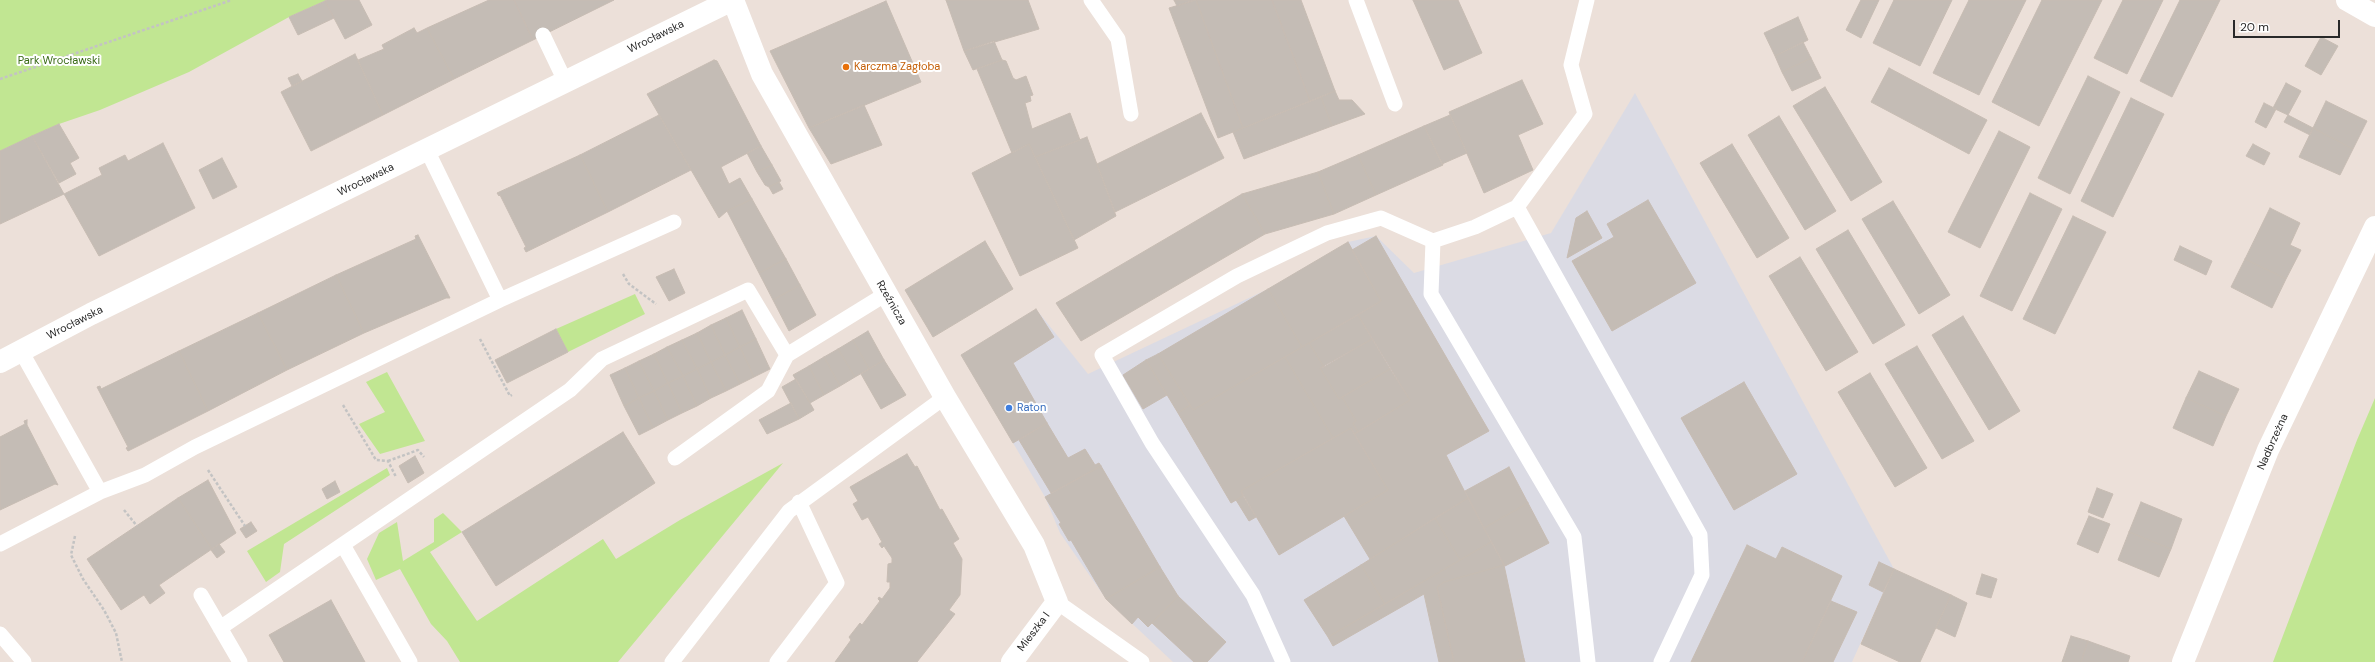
<!DOCTYPE html>
<meta charset="utf-8">
<style>
body{margin:0}
#map{position:relative;width:2375px;height:662px;overflow:hidden;background:#ece0d9;font-family:"DM Sans",sans-serif}
canvas{display:block}
.scale{position:absolute;left:2233px;top:20px;width:107px;height:18px;box-sizing:border-box;border:2px solid #292929;border-top:0;padding-left:5px;font-size:12px;line-height:14px;white-space:nowrap;color:#292929;-webkit-text-stroke:3px #fff;paint-order:stroke}
</style>
<div id="map">
<canvas width="2375" height="662"></canvas>
<div class="scale">20 m</div>
</div>
<script>
const context = document.querySelector('canvas').getContext('2d');
context.lineJoin = 'round';
function fill(path, color) {
  context.fillStyle = color;
  context.fill(path, 'evenodd');
}
function poly(rows) {
  const path = new Path2D();
  for (const r of rows) {
    path.moveTo(r[0], r[1]);
    for (let i = 2; i < r.length; i += 2) path.lineTo(r[i], r[i + 1]);
  }
  return path;
}
function stroke(path, color, width, dash) {
  context.strokeStyle = color;
  context.lineWidth = width;
  context.lineCap = dash ? 'butt' : 'round';
  context.setLineDash(dash || []);
  context.stroke(path);
}
function drawText(font, color, halo, rows, align = 'center') {
  context.font = font + ' "DM Sans",sans-serif';
  context.lineWidth = 4;
  context.setLineDash([]);
  context.textBaseline = 'middle';
  context.strokeStyle = halo;
  context.fillStyle = color;
  for (const [text, x, y, turn = 0] of rows) {
    context.save();
    context.translate(x, y);
    context.rotate((+turn || 0) * Math.PI / 180);
    context.textAlign = isNaN(turn) ? turn : align;
    if (halo) context.strokeText(text, 0, 0);
    context.fillText(text, 0, 0);
    context.restore();
  }
}
fill(poly([
 [1635,93,1894,569,1852,662,1173,662,1106,599,1060,533,1045,497,961,355,1036,309,1088,374,1268,289,1348,242,1376,236,1414,273,1551,233]
]), '#dbdbe4');
fill(poly([
 [0,0,327,0,289,17,189,72,100,110,59,124,0,151],
 [635,294,645,314,568,352,556,329],
 [387,372,425,441,380,454,359,424,385,412,366,382],
 [2375,398,2375,662,2273,662,2357,440],
 [783,463,618,662,460,662,447,641,431,624,400,569,376,580,367,559,379,533,397,522,403,561,434,542,434,519,443,513,462,532,430,552,477,621,603,539,616,559,680,520],
 [387,468,390,475,284,544,280,572,266,582,247,551]
]), '#c1e692');
const building = poly([
 [327,0,359,0,372,25,345,39,325,1,327,0],
 [489,0,514,0,533,40,454,79,427,28,489,0],
 [514,0,614,0,533,40,514,0],
 [946,0,1028,0,1039,29,964,51,946,0],
 [1174,0,1194,0,1177,6,1174,0],
 [1196,0,1272,0,1310,101,1243,128,1196,0],
 [1196,0,1243,128,1218,138,1169,8,1196,0],
 [1272,0,1301,0,1335,91,1310,101,1272,0],
 [1413,0,1458,0,1482,53,1444,70,1413,0],
 [1861,0,1879,0,1861,38,1846,30,1861,0],
 [1894,0,1952,0,1920,66,1873,43,1894,0],
 [1969,0,2026,0,1979,95,1933,73,1969,0],
 [2042,0,2102,0,2039,126,1992,102,2042,0],
 [2123,0,2163,0,2127,74,2094,58,2123,0],
 [2180,0,2220,0,2172,97,2140,81,2180,0],
 [325,1,334,18,298,35,289,17,325,1],
 [886,1,921,82,809,128,770,51,886,1],
 [1798,17,1808,40,1775,56,1764,33,1798,17],
 [414,28,417,33,427,28,454,79,383,115,358,60,384,49,382,45,414,28],
 [2321,37,2338,46,2321,75,2305,66,2321,37],
 [994,41,1002,60,973,70,964,51,994,41],
 [1803,42,1811,58,1782,72,1775,56,1803,42],
 [355,54,383,115,311,151,281,92,355,54],
 [1811,58,1821,78,1792,91,1782,72,1811,58],
 [714,60,717,61,761,146,721,167,729,184,740,178,752,199,727,211,719,218,647,94,714,60],
 [1002,60,1006,61,1013,78,1016,80,1026,76,1033,95,1030,96,1031,101,1025,103,1032,129,1070,113,1080,140,1035,157,1029,144,1012,153,977,69,1002,60],
 [1889,68,1987,120,1969,154,1871,102,1889,68],
 [298,74,302,81,292,86,288,78,298,74],
 [2088,76,2120,92,2070,194,2038,178,2088,76],
 [1522,80,1543,124,1518,135,1533,170,1484,193,1449,112,1522,80],
 [2286,83,2301,91,2288,115,2273,108,2286,83],
 [1825,87,1882,182,1851,201,1793,106,1825,87],
 [1335,91,1339,100,1352,100,1365,114,1332,126,1321,97,1335,91],
 [1321,97,1332,126,1244,159,1233,132,1321,97],
 [2131,98,2164,114,2113,217,2081,201,2131,98],
 [2326,101,2367,121,2353,149,2313,128,2326,101],
 [2264,103,2276,109,2266,128,2255,122,2264,103],
 [864,105,882,145,831,164,809,128,864,105],
 [1201,113,1224,158,1115,212,1097,164,1201,113],
 [659,115,691,170,608,212,580,155,659,115],
 [1450,115,1467,153,1442,164,1424,126,1450,115],
 [2288,115,2313,128,2310,135,2284,122,2288,115],
 [1779,116,1836,211,1805,230,1748,135,1779,116],
 [59,124,79,158,70,163,76,174,59,183,32,136,59,124],
 [1424,126,1443,165,1376,195,1358,155,1424,126],
 [2313,128,2353,149,2340,175,2299,157,2313,128],
 [1999,131,2030,147,1980,248,1948,232,1999,131],
 [32,136,64,194,0,224,0,151,32,136],
 [1087,137,1116,216,1074,240,1035,157,1087,137],
 [163,143,195,208,99,256,64,194,102,175,99,168,125,155,128,161,163,143],
 [1029,144,1078,248,1020,276,972,173,1029,144],
 [1732,144,1789,238,1757,258,1700,163,1732,144],
 [2253,144,2270,153,2264,165,2246,156,2253,144],
 [761,146,772,165,757,172,747,153,761,146],
 [580,155,608,212,526,252,524,248,526,247,500,195,499,196,497,193,580,155],
 [1358,155,1376,195,1334,214,1318,172,1358,155],
 [222,158,237,187,213,199,199,170,222,158],
 [772,165,781,181,769,187,765,185,757,172,772,165],
 [1318,172,1334,214,1265,234,1242,194,1318,172],
 [779,182,783,189,773,194,769,187,779,182],
 [2030,193,2062,209,2012,311,1980,296,2030,193],
 [1242,194,1265,234,1081,341,1056,303,1242,194],
 [752,199,786,259,759,273,727,211,752,199],
 [1648,200,1696,283,1612,331,1572,261,1614,237,1607,224,1648,200],
 [1893,201,1950,295,1919,314,1862,219,1893,201],
 [2270,208,2300,223,2290,245,2301,250,2286,279,2245,259,2270,208],
 [1587,211,1602,238,1567,258,1576,218,1587,211],
 [2073,216,2106,232,2055,334,2023,319,2073,216],
 [1848,230,1905,325,1873,344,1816,249,1848,230],
 [418,235,450,298,446,298,364,333,336,275,416,239,415,236,418,235],
 [1376,236,1489,431,1446,455,1468,498,1370,559,1344,516,1388,490,1354,434,1410,400,1358,315,1381,301,1352,250,1376,236],
 [985,241,1013,289,933,337,905,290,985,241],
 [1348,242,1381,301,1302,347,1268,289,1348,242],
 [2180,246,2212,261,2206,275,2174,260,2180,246],
 [1800,257,1858,352,1826,371,1769,276,1800,257],
 [786,259,800,285,773,300,759,273,786,259],
 [2245,259,2286,279,2272,308,2231,287,2245,259],
 [674,269,685,293,669,301,656,277,674,269],
 [336,275,364,333,287,370,258,313,336,275],
 [800,285,816,315,789,331,773,300,800,285],
 [1268,289,1302,347,1193,410,1158,354,1268,289],
 [1036,309,1054,337,1013,363,1047,423,1013,443,961,355,1036,309],
 [742,310,756,339,740,347,726,318,742,310],
 [258,313,287,370,208,411,179,351,258,313],
 [1358,315,1372,339,1324,367,1309,343,1358,315],
 [1963,316,2020,411,1989,430,1932,335,1963,316],
 [726,318,740,347,725,355,711,325,726,318],
 [711,325,725,355,711,362,697,333,711,325],
 [556,329,568,352,507,383,495,360,556,329],
 [868,331,884,360,869,369,853,340,868,331],
 [697,333,711,362,697,369,682,340,697,333],
 [756,339,770,369,754,377,740,347,756,339],
 [1372,339,1390,369,1339,399,1320,368,1372,339],
 [682,340,697,369,683,376,667,347,682,340],
 [853,340,869,369,855,377,838,349,853,340],
 [1309,343,1324,367,1320,368,1339,399,1342,397,1356,421,1353,423,1358,432,1354,434,1351,428,1333,438,1285,357,1309,343],
 [1917,346,1974,441,1942,459,1885,364,1917,346],
 [667,347,683,376,668,383,654,354,667,347],
 [740,347,754,377,740,384,725,355,740,347],
 [838,349,855,377,840,386,824,357,838,349],
 [179,351,208,411,128,451,126,448,128,447,97,387,100,386,101,389,179,351],
 [654,354,668,383,654,391,639,361,654,354],
 [1158,354,1190,405,1178,413,1146,360,1158,354],
 [725,355,740,384,726,391,711,362,725,355],
 [824,357,840,386,824,395,809,366,824,357],
 [1285,357,1333,438,1241,491,1243,496,1231,503,1178,413,1190,405,1193,410,1285,357],
 [884,360,906,395,881,409,861,374,884,360],
 [1146,360,1167,395,1143,409,1123,375,1146,360],
 [639,361,654,391,639,398,625,368,639,361],
 [711,362,726,391,711,398,697,369,711,362],
 [809,366,824,395,810,403,793,375,809,366],
 [625,368,639,398,624,406,610,375,625,368],
 [697,369,711,398,697,406,683,376,697,369],
 [1390,369,1410,400,1358,432,1353,423,1356,421,1342,397,1390,369],
 [2199,371,2239,389,2226,416,2186,398,2199,371],
 [1870,373,1927,468,1895,487,1838,392,1870,373],
 [683,376,697,406,682,413,668,383,683,376],
 [796,379,814,410,799,419,782,387,796,379],
 [1744,382,1797,474,1734,510,1681,418,1744,382],
 [668,383,682,413,668,420,654,391,668,383],
 [654,391,668,420,653,428,639,398,654,391],
 [639,398,653,428,639,435,624,406,639,398],
 [2186,398,2226,416,2213,446,2173,428,2186,398],
 [791,403,799,419,767,434,759,420,791,403],
 [27,420,27,425,58,485,55,484,0,510,0,437,25,424,24,421,27,420],
 [1047,423,1068,458,1085,449,1095,465,1099,463,1101,466,1051,493,1019,440,1047,423],
 [1351,428,1388,490,1279,555,1241,491,1351,428],
 [623,432,655,483,496,586,462,532,623,432],
 [907,454,915,467,917,466,940,510,942,509,959,539,953,543,962,559,960,595,949,610,955,614,917,662,835,662,851,640,849,637,860,623,862,625,880,601,878,599,879,597,882,599,890,588,890,582,887,582,888,564,892,563,892,558,884,546,882,548,879,544,882,542,868,517,862,520,853,504,858,501,850,487,907,454],
 [415,456,424,473,408,483,399,466,415,456],
 [1101,466,1160,567,1106,599,1071,540,1069,541,1059,524,1061,523,1045,497,1101,466],
 [1509,467,1528,503,1484,528,1465,491,1509,467],
 [208,480,236,533,212,549,178,498,208,480],
 [335,481,340,492,327,499,322,489,335,481],
 [2097,488,2113,494,2103,518,2088,512,2097,488],
 [1243,496,1256,517,1249,521,1236,500,1243,496],
 [178,498,212,549,159,585,165,593,150,604,144,595,121,610,87,559,178,498],
 [1468,498,1491,542,1460,560,1435,518,1468,498],
 [2141,502,2182,519,2171,549,2129,532,2141,502],
 [1528,503,1549,543,1505,566,1484,528,1528,503],
 [2089,516,2110,524,2098,553,2077,544,2089,516],
 [1435,518,1460,560,1385,604,1361,565,1435,518],
 [251,522,257,531,246,538,240,529,251,522],
 [2129,532,2171,549,2159,577,2118,560,2129,532],
 [1491,542,1504,565,1444,582,1437,587,1454,662,1439,662,1424,594,1333,646,1328,637,1491,542],
 [219,544,225,552,217,558,211,550,219,544],
 [1747,545,1776,559,1782,547,1842,576,1802,662,1691,662,1747,545],
 [1879,562,1894,569,1883,592,1869,585,1879,562],
 [1361,565,1385,604,1328,637,1304,600,1361,565],
 [1504,565,1524,659,1509,662,1454,662,1437,587,1444,582,1504,565],
 [1160,567,1178,596,1148,627,1138,617,1132,624,1106,599,1160,567],
 [1894,569,1951,595,1920,662,1900,662,1861,644,1894,569],
 [1982,574,1997,579,1991,598,1976,594,1982,574],
 [1951,595,1967,603,1955,637,1936,628,1951,595],
 [1178,596,1226,642,1207,662,1194,662,1152,623,1178,596],
 [331,600,365,662,284,662,269,635,331,600],
 [1831,601,1857,612,1833,662,1802,662,1831,601],
 [2071,636,2088,641,2081,662,2062,662,2071,636],
 [2088,641,2130,656,2128,662,2081,662,2088,641],
 [1524,659,1525,662,1509,662,1524,659]
]);
fill(building, '#c4bcb5');
stroke(building, '#c7bcb3', 1);
stroke(poly([
 [0,79,232,0],
 [623,274,629,284,656,304],
 [480,339,510,396,512,395],
 [343,405,376,460,388,461,396,477],
 [388,461,418,450,424,457],
 [208,470,245,526],
 [124,510,137,526],
 [75,536,71,555,83,579,104,610,116,633,122,662]
]), '#c3c3c3', 2.5, [3, 2]);
stroke(poly([
 [1091,0,1118,39,1131,114],
 [1356,0,1395,104],
 [1587,0,1571,65,1585,114,1517,207,1475,227,1433,241,1431,294,1574,537,1588,662],
 [543,35,565,81],
 [427,150,500,300,674,222],
 [1517,207,1700,535,1702,575,1661,662],
 [675,458,768,391,787,355,886,294],
 [100,492,145,475,195,447,500,300],
 [0,544,100,492,21,351],
 [343,545,410,662],
 [201,595,240,662],
 [1057,602,1142,662],
 [220,628,570,390,602,359,748,290,787,355],
 [0,634,24,662],
 [672,662,789,511,945,397],
 [777,662,837,583,799,502],
 [1283,662,1253,595,1152,443,1102,355,1237,276,1327,233,1381,218,1433,241]
]), '#fff', 15);
stroke(poly([
 [733,0,762,74,945,397,1034,545,1057,602,1012,662],
 [2347,0,2375,16],
 [2183,662,2268,450,2375,227]
]), '#fff', 22);
stroke(poly([
 [0,362,91,314,732,0]
]), '#fff', 22);
for (const [x, y, r, color] of [
 [846,67,4,"#e8710a"],
 [1009,408,4,"#3f7fe0"]
]) {
  const dot = new Path2D();
  dot.arc(x, y, r, 0, 2 * Math.PI);
  context.fillStyle = color;
  context.fill(dot);
  stroke(dot, '#fff', 1.5);
}
drawText('11px', '#292929', '#fff', [
 ["Wrocławska",656,37,-26],
 ["Wrocławska",366,180,-26],
 ["Rzeźnicza",891,303,60],
 ["Wrocławska",75,323,-27],
 ["Nadbrzeżna",2273,442,-66],
 ["Mieszka I",1034,632,-53]
]);
drawText('11px', '#386915', '#fff', [
 ["Park Wrocławski",59,61]
]);
drawText('11px', '#c56008', '#fff', [
 ["Karczma Zagłoba",854,67]
], 'left');
drawText('11px', '#366cbe', '#fff', [
 ["Raton",1017,408]
], 'left');
</script>
